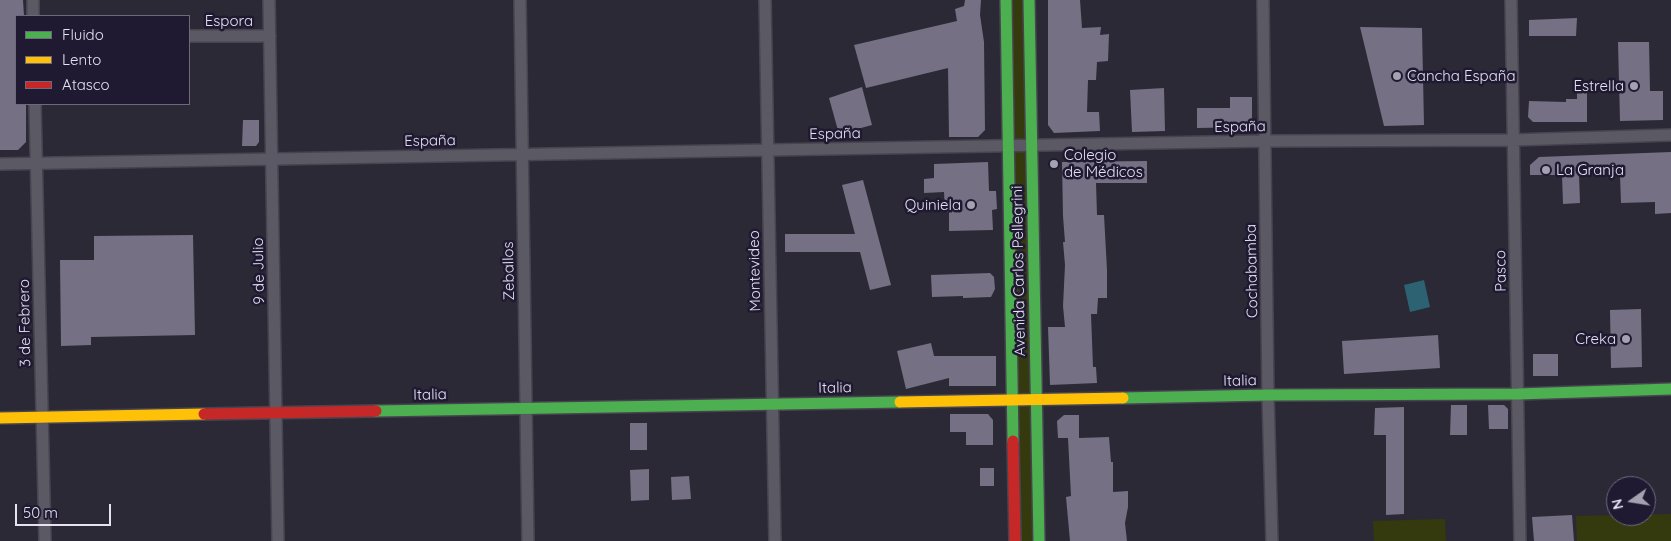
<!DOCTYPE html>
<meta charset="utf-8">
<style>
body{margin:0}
#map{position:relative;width:1671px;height:541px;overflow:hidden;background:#2c2936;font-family:Quicksand,sans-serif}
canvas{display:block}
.legend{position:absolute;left:15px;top:15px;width:175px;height:90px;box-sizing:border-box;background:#1f1931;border:1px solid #6e697f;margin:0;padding:6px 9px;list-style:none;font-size:15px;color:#e5e2f3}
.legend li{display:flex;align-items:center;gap:10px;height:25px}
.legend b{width:25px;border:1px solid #6e697f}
.north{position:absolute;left:1606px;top:476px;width:50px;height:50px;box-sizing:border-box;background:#1f1931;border:1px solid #6e697f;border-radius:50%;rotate:257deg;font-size:14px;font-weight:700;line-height:20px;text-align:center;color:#e5e2f3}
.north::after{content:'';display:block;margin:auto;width:18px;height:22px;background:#a4a1b1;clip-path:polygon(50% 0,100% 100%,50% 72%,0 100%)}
.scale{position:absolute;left:15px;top:504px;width:96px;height:22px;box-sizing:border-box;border:2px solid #e5e2f3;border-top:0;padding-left:6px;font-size:15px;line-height:18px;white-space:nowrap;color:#e5e2f3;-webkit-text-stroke:4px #1f1931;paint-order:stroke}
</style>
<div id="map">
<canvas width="1671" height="541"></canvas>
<ul class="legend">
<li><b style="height:6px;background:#4caf50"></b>Fluido</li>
<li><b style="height:6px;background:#ffc107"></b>Lento</li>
<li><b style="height:6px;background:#c62828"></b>Atasco</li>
</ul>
<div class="north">N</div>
<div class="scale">50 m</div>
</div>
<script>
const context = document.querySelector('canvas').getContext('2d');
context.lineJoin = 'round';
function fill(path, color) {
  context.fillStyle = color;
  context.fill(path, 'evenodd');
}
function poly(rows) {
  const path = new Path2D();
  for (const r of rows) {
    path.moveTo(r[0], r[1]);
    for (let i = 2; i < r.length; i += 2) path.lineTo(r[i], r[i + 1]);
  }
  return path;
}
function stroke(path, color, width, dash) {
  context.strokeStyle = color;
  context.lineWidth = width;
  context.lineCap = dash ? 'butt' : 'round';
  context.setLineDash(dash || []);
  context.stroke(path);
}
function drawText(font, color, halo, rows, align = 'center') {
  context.font = font + ' Quicksand,sans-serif';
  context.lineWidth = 5;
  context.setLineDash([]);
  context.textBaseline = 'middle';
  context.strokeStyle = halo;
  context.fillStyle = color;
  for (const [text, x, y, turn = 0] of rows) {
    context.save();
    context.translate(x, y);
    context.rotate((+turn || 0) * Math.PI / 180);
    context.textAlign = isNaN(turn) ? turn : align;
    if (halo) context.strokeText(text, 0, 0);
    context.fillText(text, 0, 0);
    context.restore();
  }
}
fill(poly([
 [1006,0,1029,0,1039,541,1015,541],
 [1671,514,1671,541,1577,541,1576,516],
 [1445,519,1446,541,1374,541,1373,521]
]), '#353a0e');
fill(poly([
 [1424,280,1430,307,1410,312,1404,285]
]), '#2c6272');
fill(poly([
 [0,0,23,0,24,16,16,16,16,104,26,104,26,142,18,150,0,150],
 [965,0,981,0,980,15,984,42,985,130,978,137,949,137,948,68,866,88,854,45,957,21,955,9,964,6],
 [1048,0,1080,0,1082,28,1101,27,1100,35,1109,34,1108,61,1097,62,1096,80,1088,80,1087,112,1099,112,1100,131,1054,133,1048,125],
 [1577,18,1576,36,1529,36,1529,20],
 [1360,27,1422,28,1424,125,1384,126],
 [1618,42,1649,42,1650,91,1663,91,1663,120,1620,121],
 [1577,82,1587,82,1587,122,1533,122,1528,117,1529,101,1566,102,1566,99,1577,99],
 [862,87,872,125,839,134,829,98],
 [1164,88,1165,131,1132,132,1130,90],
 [1230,97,1252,97,1252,127,1197,128,1197,108,1230,108],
 [243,120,259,120,259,142,256,146,242,146],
 [1671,152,1671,213,1655,214,1655,202,1621,203,1620,175,1579,174,1580,203,1563,204,1562,175,1530,175,1530,165,1539,157],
 [1147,161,1147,183,1096,183,1097,215,1104,215,1107,270,1107,298,1098,298,1097,314,1091,314,1093,367,1096,367,1097,383,1050,385,1048,327,1065,327,1063,306,1065,265,1063,242,1065,242,1063,216,1062,162],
 [988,162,989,191,996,191,997,209,992,210,993,230,949,231,949,212,945,212,944,192,924,193,924,179,934,178,934,164],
 [863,180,891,285,870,290,860,252,785,252,785,234,855,234,842,185],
 [193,235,195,335,91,337,91,345,61,346,60,260,94,260,94,236],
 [990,273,994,277,995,289,991,297,963,298,963,296,932,297,931,275],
 [1641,309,1642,367,1611,368,1610,310],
 [1438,335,1440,368,1344,374,1342,341],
 [931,343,934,356,996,356,996,386,949,386,949,378,906,389,897,351],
 [1533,354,1558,354,1558,376,1533,376],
 [1451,405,1467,405,1467,435,1450,435],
 [1488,405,1504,405,1508,409,1508,429,1489,429],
 [1404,407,1404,514,1386,515,1386,435,1374,435,1375,408],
 [950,414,988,414,993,420,993,445,966,445,966,432,950,432],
 [1064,415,1079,415,1079,438,1109,437,1111,462,1113,462,1113,492,1128,491,1128,507,1125,523,1127,541,1070,541,1066,497,1071,496,1068,438,1058,438,1057,421],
 [630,423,647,423,647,450,630,450],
 [980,468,994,468,994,486,980,486],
 [649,469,649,500,631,501,630,470],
 [689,476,691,499,672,500,671,477],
 [1572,515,1574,541,1534,541,1532,517]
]), '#757084');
const street = poly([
 [33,0,33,16],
 [269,0,278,541],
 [520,0,528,541],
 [765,0,775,541],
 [1263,0,1268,395,1272,541],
 [1511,0,1520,541],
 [189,36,270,36],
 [35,104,45,541],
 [0,164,1265,141,1513,140,1671,135]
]);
const fast = poly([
 [1006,0,1013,441],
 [1029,0,1039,541],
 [1123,398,1268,395,1518,394,1671,389],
 [376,411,900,402]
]);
const slow = poly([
 [900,402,1123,398],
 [0,418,204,414]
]);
const jam = poly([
 [204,414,376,411],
 [1013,441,1015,541]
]);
stroke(street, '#474450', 14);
stroke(fast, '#474450', 14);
stroke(slow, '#474450', 14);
stroke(jam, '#474450', 14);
stroke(street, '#5b5963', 11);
stroke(fast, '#4caf50', 11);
stroke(slow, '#ffc107', 11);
stroke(jam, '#c62828', 11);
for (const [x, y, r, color] of [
 [1397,76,5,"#a4a1b1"],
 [1634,86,5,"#a4a1b1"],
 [1054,164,5,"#a4a1b1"],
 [1546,170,5,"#a4a1b1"],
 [971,205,5,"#a4a1b1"],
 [1626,339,5,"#a4a1b1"]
]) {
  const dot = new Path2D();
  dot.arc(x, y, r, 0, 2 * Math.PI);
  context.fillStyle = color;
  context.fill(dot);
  stroke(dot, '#1f1931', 2);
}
drawText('15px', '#e5e2f3', '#1f1931', [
 ["Espora",229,21],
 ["España",1240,127,-1],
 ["España",835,134,-1],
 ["España",430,141,-1],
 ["9 de Julio",259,271,-91],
 ["Zeballos",509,271,-91],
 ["Montevideo",755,271,-91],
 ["Avenida Carlos Pellegrini",1019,271,-91],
 ["Cochabamba",1252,271,-91],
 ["Pasco",1501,271,-91],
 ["3 de Febrero",25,323,-91],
 ["Italia",1240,381,-1],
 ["Italia",835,388,-1],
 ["Italia",430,395,-1]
]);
drawText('15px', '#e5e2f3', '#1f1931', [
 ["Cancha España",1407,76],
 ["Estrella",1624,86,"right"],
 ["Colegio",1064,155],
 ["de Médicos",1064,172],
 ["La Granja",1556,170],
 ["Quiniela",961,205,"right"],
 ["Creka",1616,339,"right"]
], 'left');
</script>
